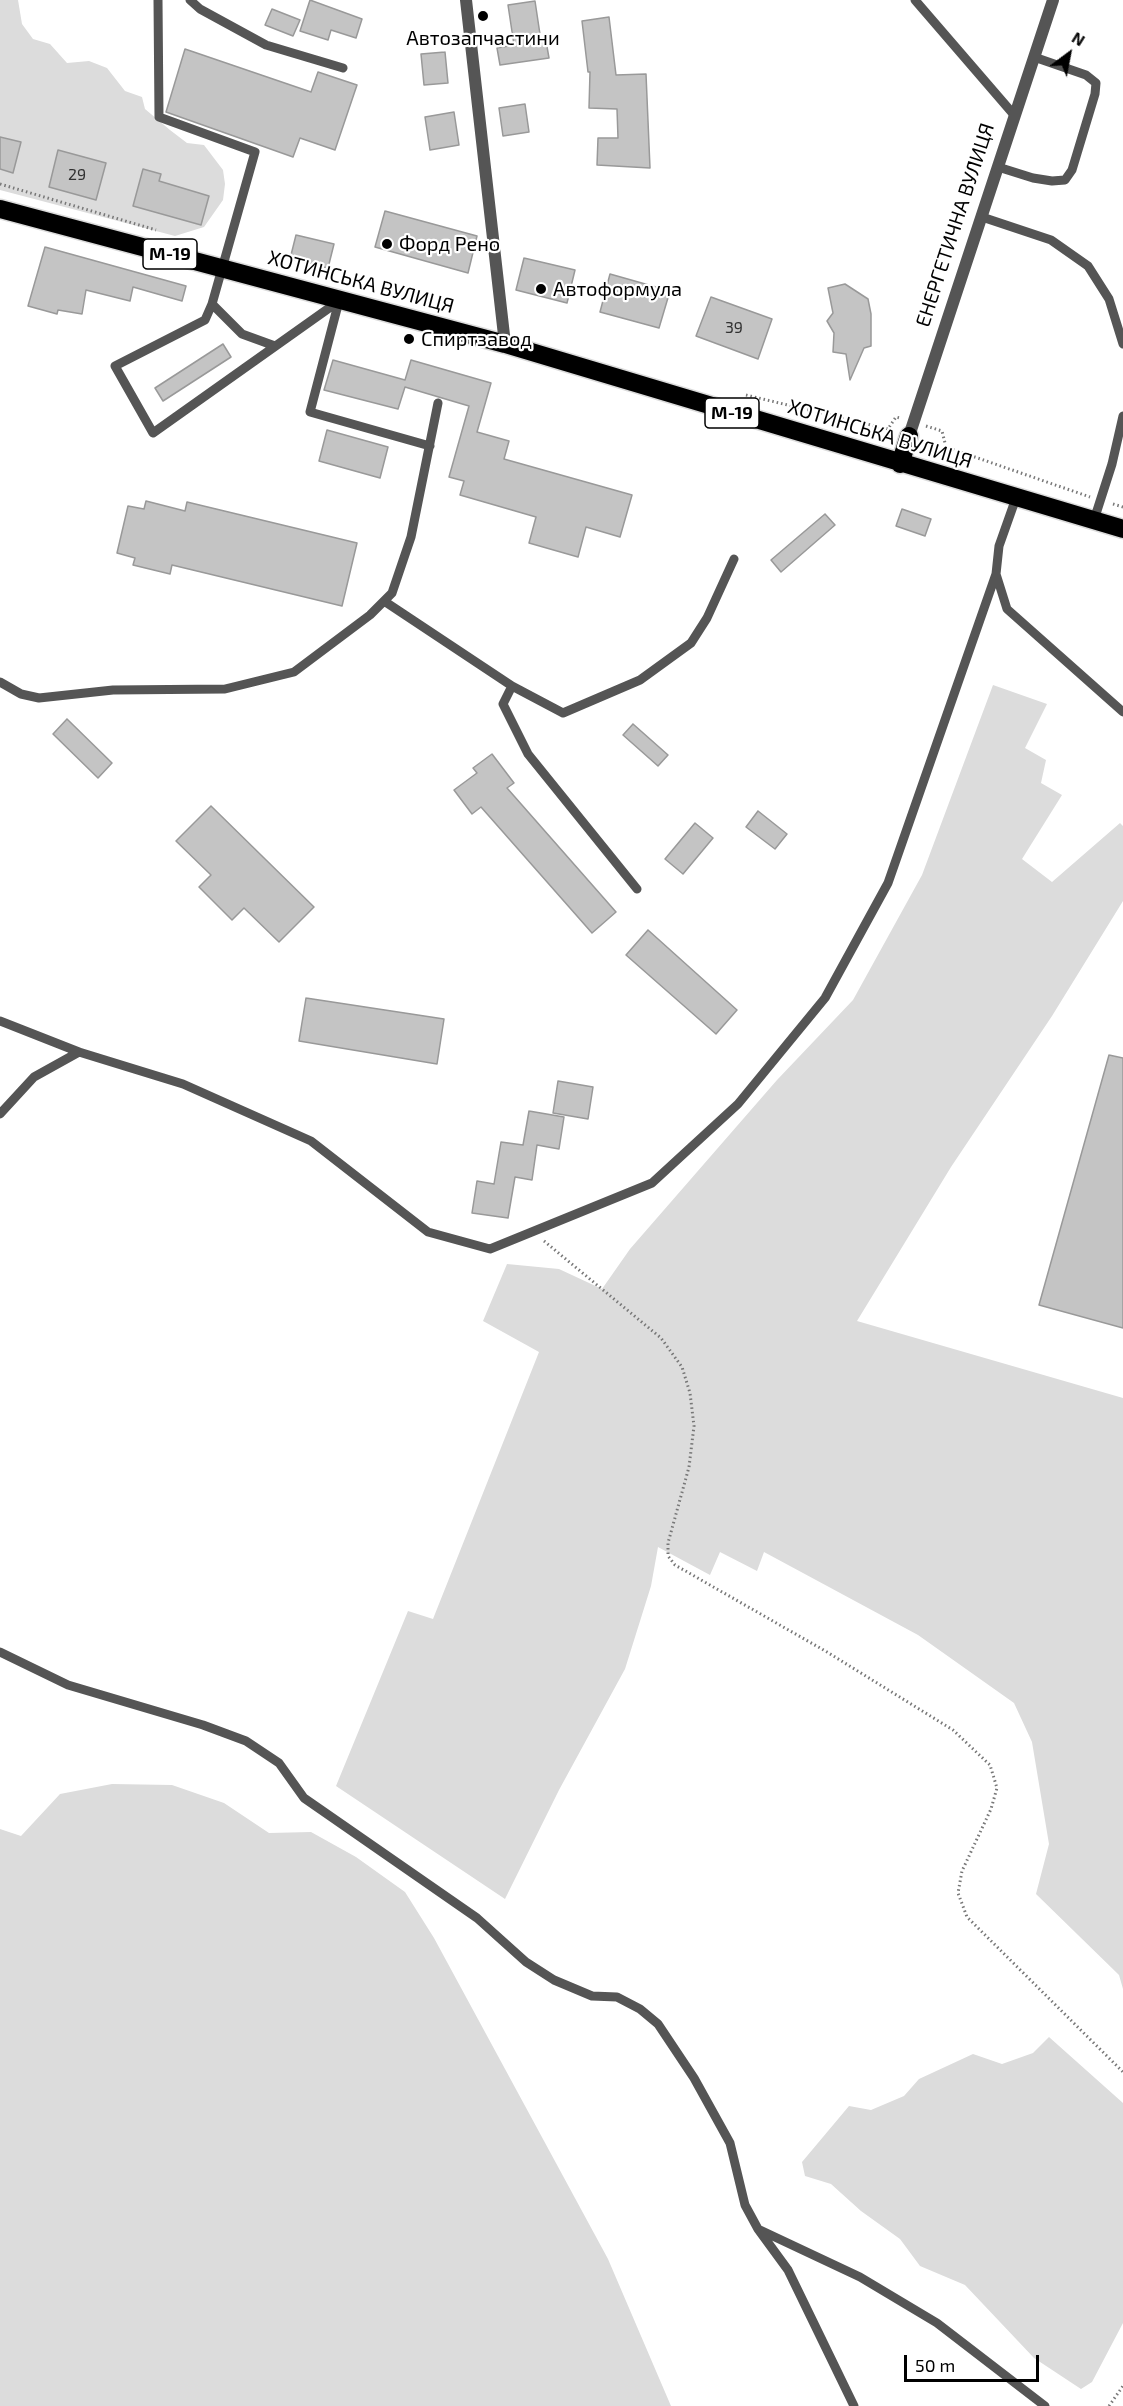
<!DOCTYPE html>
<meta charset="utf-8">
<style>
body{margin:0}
#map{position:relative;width:1123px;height:2406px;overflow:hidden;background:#fff;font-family:"Exo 2",sans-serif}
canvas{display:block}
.north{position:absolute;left:1039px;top:24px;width:60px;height:60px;-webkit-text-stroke:4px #fff;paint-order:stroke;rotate:32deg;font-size:16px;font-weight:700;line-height:24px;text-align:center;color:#000}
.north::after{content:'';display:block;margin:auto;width:21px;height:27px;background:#000;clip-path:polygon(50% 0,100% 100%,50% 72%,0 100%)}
.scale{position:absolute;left:904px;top:2355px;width:135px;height:27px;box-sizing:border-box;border:3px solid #000;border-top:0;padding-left:8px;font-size:18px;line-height:21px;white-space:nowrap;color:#000;-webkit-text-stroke:4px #fff;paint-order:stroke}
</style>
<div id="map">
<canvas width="1123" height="2406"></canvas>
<div class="north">N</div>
<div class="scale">50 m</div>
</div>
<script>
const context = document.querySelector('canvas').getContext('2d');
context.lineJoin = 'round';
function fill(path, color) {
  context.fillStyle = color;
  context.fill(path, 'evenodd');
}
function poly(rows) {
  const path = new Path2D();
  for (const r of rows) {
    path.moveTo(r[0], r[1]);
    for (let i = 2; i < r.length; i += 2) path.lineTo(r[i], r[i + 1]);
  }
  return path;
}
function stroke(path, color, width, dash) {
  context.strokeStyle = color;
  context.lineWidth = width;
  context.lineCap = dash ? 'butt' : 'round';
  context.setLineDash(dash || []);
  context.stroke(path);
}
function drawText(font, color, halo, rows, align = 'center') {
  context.font = font + ' "Exo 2",sans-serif';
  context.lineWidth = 4.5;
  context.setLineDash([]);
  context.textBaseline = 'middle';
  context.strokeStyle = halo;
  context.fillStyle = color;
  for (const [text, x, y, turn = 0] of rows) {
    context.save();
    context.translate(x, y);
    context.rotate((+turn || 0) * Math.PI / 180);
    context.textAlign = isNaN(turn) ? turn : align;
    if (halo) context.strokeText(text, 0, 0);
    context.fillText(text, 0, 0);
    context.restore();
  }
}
fill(poly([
 [0,0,18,0,22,24,33,39,50,44,67,63,89,61,107,68,125,91,142,97,145,109,170,130,187,143,204,145,223,170,225,184,223,200,204,227,175,236,0,190],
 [993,685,1047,704,1025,748,1046,760,1041,783,1062,795,1022,859,1052,882,1120,823,1123,826,1123,901,1052,1016,951,1167,857,1321,1123,1398,1123,1989,1119,1975,1036,1894,1049,1844,1032,1742,1014,1703,918,1635,764,1552,757,1571,720,1552,710,1575,658,1547,651,1586,625,1669,559,1790,505,1899,336,1786,408,1611,433,1619,539,1352,483,1321,507,1264,559,1269,602,1289,630,1249,777,1080,853,1000,922,875],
 [112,1784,172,1785,224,1803,269,1833,311,1832,356,1857,405,1892,434,1938,608,2259,671,2406,0,2406,0,1829,21,1836,60,1794],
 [1049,2037,1123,2103,1123,2323,1092,2382,1081,2389,1034,2358,965,2285,920,2266,900,2239,861,2211,831,2184,805,2176,802,2162,849,2106,871,2110,904,2096,919,2079,973,2054,1002,2064,1033,2053]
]), '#dcdcdc');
const building = poly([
 [310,0,362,19,356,38,331,30,328,40,300,31,310,0],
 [535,1,541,41,546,41,549,58,500,65,497,48,514,45,508,5,535,1],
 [272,9,300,20,293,36,265,25,272,9],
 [609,17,616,75,646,74,650,168,597,165,598,138,618,138,617,109,589,108,590,72,588,72,582,21,609,17],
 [185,49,311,92,318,72,357,85,335,150,300,138,293,157,166,112,185,49],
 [445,52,448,83,424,85,421,54,445,52],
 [525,104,529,132,503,136,499,108,525,104],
 [454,112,459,145,430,150,425,117,454,112],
 [0,137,21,142,13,173,0,169,0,137],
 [58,150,106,163,96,200,49,187,58,150],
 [143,169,161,174,159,181,209,196,201,225,133,206,143,169],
 [385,211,477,236,468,273,375,247,385,211],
 [296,235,334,244,328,268,290,259,296,235],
 [45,247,186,286,182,301,133,287,130,301,86,290,82,314,58,310,57,314,28,306,45,247],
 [524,258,575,270,567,303,516,290,524,258],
 [610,274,670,291,659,328,600,312,610,274],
 [845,284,868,299,871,314,871,346,864,348,850,380,846,354,833,352,834,333,827,321,833,313,828,288,845,284],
 [711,297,772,319,758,359,696,336,711,297],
 [223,344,231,357,163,401,155,388,223,344],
 [333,360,405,380,411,360,491,383,477,432,509,441,504,459,632,495,620,537,586,527,578,557,529,543,536,517,460,495,464,481,449,477,469,406,405,387,398,409,324,390,333,360],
 [327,430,388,447,380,478,319,461,327,430],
 [146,501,185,511,187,502,357,543,342,606,172,565,170,574,133,565,135,558,117,553,128,506,144,509,146,501],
 [902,509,931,519,925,536,896,526,902,509],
 [825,514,835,525,781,572,771,560,825,514],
 [67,719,112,763,98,778,53,734,67,719],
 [633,724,668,755,658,766,623,735,633,724],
 [492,754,514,783,507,788,616,912,592,933,481,807,472,814,454,790,477,773,473,768,492,754],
 [211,806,314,907,279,942,244,908,232,920,199,887,211,875,176,841,211,806],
 [758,811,787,834,775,849,746,827,758,811],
 [695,823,713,838,683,874,665,859,695,823],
 [648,930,737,1010,716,1034,626,955,648,930],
 [306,998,444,1019,437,1064,299,1041,306,998],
 [1109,1055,1123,1058,1123,1328,1039,1305,1109,1055],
 [558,1081,593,1087,588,1119,553,1113,558,1081],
 [529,1111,564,1117,559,1149,537,1145,532,1180,515,1177,508,1218,472,1213,477,1181,494,1184,501,1142,523,1145,529,1111]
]);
fill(building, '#c4c4c4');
stroke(building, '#999', 1.5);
const highway = poly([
 [0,209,505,344,1123,529],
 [900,464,909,436]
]);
stroke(highway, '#dbdbdb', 21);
stroke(poly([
 [0,184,156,230],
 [746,395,888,429,896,417,900,418],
 [926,426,942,431,946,447,1090,497],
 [1113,504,1123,507],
 [544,1241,661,1338,682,1367,690,1393,694,1426,689,1467,668,1543,668,1556,675,1565,827,1652,953,1730,990,1765,997,1788,991,1809,962,1871,958,1893,967,1917,1123,2072],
 [1109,2406,1123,2386]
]), '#777', 3, [1.5, 3]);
stroke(poly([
 [158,0,159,117,255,152,212,304,205,320,115,366,153,433,339,301],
 [190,0,200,9,266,45,343,68],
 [915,0,1015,116],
 [998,167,1033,178,1052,181,1065,180,1072,170,1095,94,1096,83,1086,75,1034,57],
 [982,217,1051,240,1088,266,1109,299,1123,344],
 [339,301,310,412,430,446],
 [212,304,242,334,275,346],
 [1094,520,1112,464,1123,416],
 [996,574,1007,609,1123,712],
 [384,601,512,686,503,704,528,754,637,889],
 [0,682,21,694,39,698,113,690,225,689,294,672,370,615,392,593,411,537,438,403],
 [512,686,563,713,640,680,691,643,707,618,734,559],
 [0,1021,79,1052],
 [0,1114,34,1077,79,1052,183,1084,311,1141,428,1232,490,1249,652,1183,738,1104,825,998,888,883,996,574,999,546,1016,498],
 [0,1652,68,1685,203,1725,246,1741,279,1763,304,1798,477,1918,526,1962,554,1980,592,1996,617,1997,640,2009,658,2024,694,2078,730,2143,745,2205,758,2229,788,2270,854,2406],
 [760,2230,860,2277,937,2323,1045,2406]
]), '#555', 9);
stroke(poly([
 [466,0,505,344],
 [909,436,1053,0]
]), '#555', 12);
stroke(highway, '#000', 18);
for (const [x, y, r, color] of [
 [483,16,6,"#000"],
 [387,244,6,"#000"],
 [541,289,6,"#000"],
 [409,339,6,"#000"]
]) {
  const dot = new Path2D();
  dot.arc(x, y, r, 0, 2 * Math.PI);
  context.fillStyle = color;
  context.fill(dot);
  stroke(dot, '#fff', 2);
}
drawText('16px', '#313131', null, [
 ["29",77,175],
 ["39",734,328]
]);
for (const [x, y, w] of [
 [170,254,54],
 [732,413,54]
]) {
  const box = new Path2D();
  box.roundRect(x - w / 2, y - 15, w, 30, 4.5);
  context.fillStyle = '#fff';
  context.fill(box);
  stroke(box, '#000', 1.5);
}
drawText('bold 18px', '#000', null, [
 ["М-19",170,254],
 ["М-19",732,413]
]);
drawText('20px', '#000', '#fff', [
 ["Автозапчастини",483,38,"center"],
 ["Форд Рено",399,244],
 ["Автоформула",553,289],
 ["Спиртзавод",421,339]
], 'left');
drawText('20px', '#000', '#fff', [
 ["ЕНЕРГЕТИЧНА ВУЛИЦЯ",955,225,-72],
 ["ХОТИНСЬКА ВУЛИЦЯ",361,282,15],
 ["ХОТИНСЬКА ВУЛИЦЯ",880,434,17]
]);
</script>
